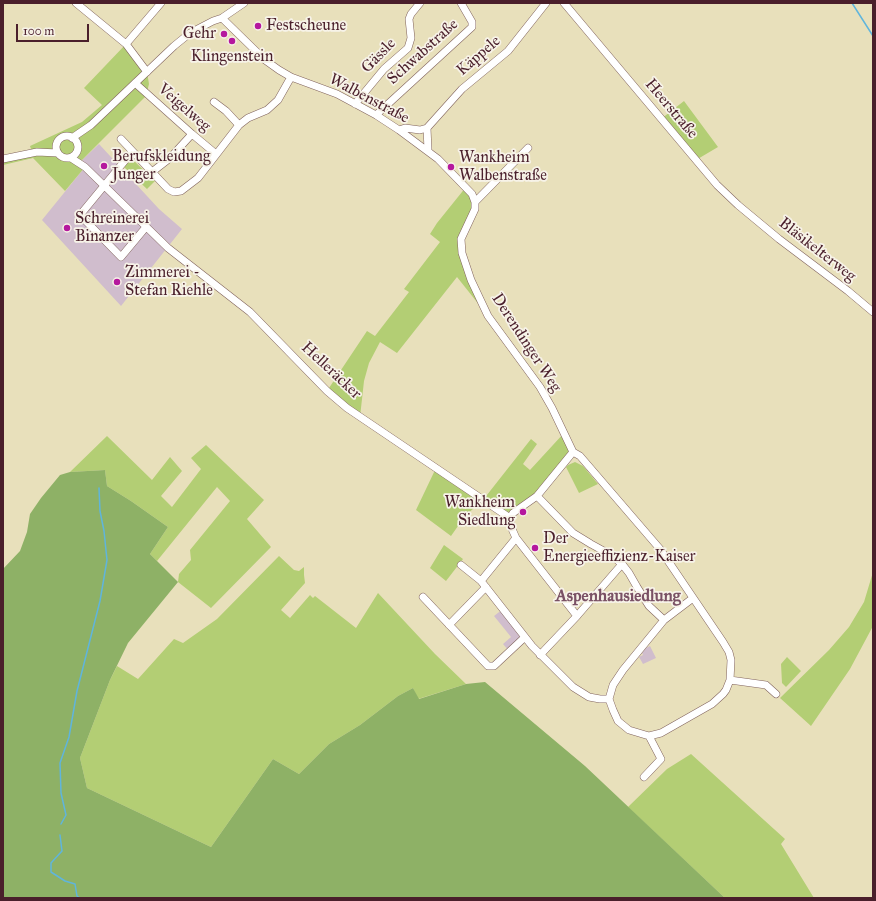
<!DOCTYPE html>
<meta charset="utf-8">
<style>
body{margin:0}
#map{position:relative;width:876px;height:901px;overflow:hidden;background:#e8e0bb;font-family:"IM FELL Great Primer",serif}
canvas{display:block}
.frame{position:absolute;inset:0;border:4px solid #4a1f2b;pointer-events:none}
.scale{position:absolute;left:16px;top:24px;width:73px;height:18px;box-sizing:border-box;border:2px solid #4a1f2b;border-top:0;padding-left:5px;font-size:12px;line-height:14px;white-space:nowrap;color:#4a1f2b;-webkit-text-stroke:3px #f7f3e8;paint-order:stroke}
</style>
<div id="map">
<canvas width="876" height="901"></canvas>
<div class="frame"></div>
<div class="scale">100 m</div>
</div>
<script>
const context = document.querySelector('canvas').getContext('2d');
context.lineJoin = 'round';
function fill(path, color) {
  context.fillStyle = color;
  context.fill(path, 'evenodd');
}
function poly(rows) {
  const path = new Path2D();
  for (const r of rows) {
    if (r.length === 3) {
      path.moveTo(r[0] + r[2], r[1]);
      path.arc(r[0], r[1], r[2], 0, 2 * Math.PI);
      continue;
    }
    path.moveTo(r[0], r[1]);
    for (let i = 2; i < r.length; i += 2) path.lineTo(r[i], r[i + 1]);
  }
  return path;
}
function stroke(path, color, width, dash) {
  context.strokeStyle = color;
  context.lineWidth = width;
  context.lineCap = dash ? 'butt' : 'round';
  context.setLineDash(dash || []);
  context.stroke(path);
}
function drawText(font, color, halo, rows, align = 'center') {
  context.font = font + ' "IM FELL Great Primer",serif';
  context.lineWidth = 3.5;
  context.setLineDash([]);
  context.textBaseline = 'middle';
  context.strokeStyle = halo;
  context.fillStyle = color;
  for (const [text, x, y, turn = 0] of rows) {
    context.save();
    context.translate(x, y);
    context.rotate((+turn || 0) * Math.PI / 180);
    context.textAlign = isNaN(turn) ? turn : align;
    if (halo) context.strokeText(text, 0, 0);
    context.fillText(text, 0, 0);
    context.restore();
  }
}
fill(poly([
 [99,144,159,209,182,229,121,306,42,220,85,167,82,160],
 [503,609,525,637,509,651,503,644,511,637,494,616],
 [650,646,656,658,643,664,639,657,643,655,642,653,646,648]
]), '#d0bdcd');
fill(poly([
 [126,44,147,72,149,84,147,92,147,95,82,160,85,167,65,191,33,158,3,165,3,159,32,152,30,146,82,122,102,105,84,88],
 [684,101,718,147,696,160,661,119],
 [132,159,155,181,147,189,148,190,124,167],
 [466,187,475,202,461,239,462,253,488,316,457,277,397,353,380,342,369,363,364,381,360,417,327,391,367,331,375,336,409,292,404,289,440,242,430,234,437,223],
 [564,433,573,452,537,496,510,518,483,500,465,516,451,536,416,510,436,468,483,500,531,439,537,444,523,464,530,470],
 [107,436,152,480,170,457,182,471,161,496,172,507,201,469,191,458,206,445,264,500,247,519,271,547,211,608,178,582,179,574,191,560,190,550,230,501,217,487,157,561,150,554,168,527,131,501,107,486,105,470,70,472],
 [575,462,583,466,598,484,579,493,566,467,568,465],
 [444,545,463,559,446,581,430,568],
 [279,556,294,570,299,571,304,567,304,575,305,583,281,610,290,618,310,595,313,598,315,596,356,628,378,593,435,654,466,684,418,699,413,688,398,696,360,725,329,744,299,774,273,759,211,847,87,788,80,758,110,680,117,666,138,679,174,639,183,643,217,619],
 [873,572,873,626,850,669,811,726,780,698,829,650,849,627,864,602],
 [787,657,801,671,786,687,782,683,781,664],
 [691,754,785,839,781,844,814,898,725,898,628,807,667,769]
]), '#b3ce74');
fill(poly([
 [105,470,107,486,131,501,168,527,150,554,178,582,128,643,110,680,80,758,87,788,211,847,273,759,299,774,329,744,360,725,398,696,413,688,419,699,466,684,485,682,585,766,725,898,3,898,3,569,20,551,27,532,30,514,41,498,60,475,70,472]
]), '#8eb166');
stroke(poly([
 [852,3,873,36],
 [61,824,66,815,61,793,60,763,69,737,77,691,100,601,107,560,104,531,100,511,99,488],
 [60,835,62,851,51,863,51,872,65,881,75,884,77,896,80,898]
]), '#60b5dc', 1.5);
const minor = poly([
 [76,3,126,44,147,72],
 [564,3,717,185,738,205,779,239,848,291,873,312],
 [222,18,265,60,279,70,291,77,337,94,376,115,399,130,438,159,472,194,475,202,475,209,461,239,462,253,471,280,488,316,540,387,552,408,573,452],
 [126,44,161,3],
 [135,83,192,134,216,154],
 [214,102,226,111,239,125],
 [355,104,384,69,408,48,411,38,409,19,411,14,420,3],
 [376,115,472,27,472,22,461,3],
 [427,128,428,150],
 [399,130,405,128,420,130,427,128,462,89,508,51,546,3],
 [67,147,11],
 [72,138,91,125,174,46,190,33,213,21,222,18,244,3],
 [121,139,168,189,174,192,181,191,198,178,239,125,248,118,267,110,278,100,291,77],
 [132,152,80,215,121,257,146,227],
 [71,158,85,167,168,248,250,312,327,391,347,408,510,518],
 [3,159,37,152,58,153],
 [152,172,170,158,192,134],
 [475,202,528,148],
 [573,452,580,456,660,549,723,642,729,652,731,660,730,680,726,690,723,694,712,704,661,733,649,736,629,730,618,721,613,710,609,699,613,685,623,670,664,620,693,598],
 [573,452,537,496,513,513,510,518,512,529,516,538,577,616],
 [537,496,573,533,591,544,611,555,622,564,629,573,637,587,649,606,664,620],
 [461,565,481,581,532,646,573,687,589,697,600,699,609,699],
 [481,581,516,538],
 [423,597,488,666,494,666,525,637],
 [449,625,486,587],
 [540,655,577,616,622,564],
 [730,680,766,685,776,694],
 [644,777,661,759,649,736]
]);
stroke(minor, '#81635d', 8);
stroke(minor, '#fff', 7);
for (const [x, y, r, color] of [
 [258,26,4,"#b5179e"],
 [224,34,4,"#b5179e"],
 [232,41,4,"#b5179e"],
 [104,166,4,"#b5179e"],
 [451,167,4,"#b5179e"],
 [67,228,4,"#b5179e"],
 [117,282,4,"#b5179e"],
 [523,512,4,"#b5179e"],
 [535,548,4,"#b5179e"]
]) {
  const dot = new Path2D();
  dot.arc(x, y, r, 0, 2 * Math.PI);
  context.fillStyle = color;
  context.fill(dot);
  stroke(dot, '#f7f3e8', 1.5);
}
drawText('16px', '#4a1f2b', '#f7f3e8', [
 ["Festscheune",266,26],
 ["Gehr",216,34,"right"],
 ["Klingenstein",232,57,"center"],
 ["Berufskleidung",112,157],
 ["Junger",112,175],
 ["Wankheim",459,158],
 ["Walbenstraße",459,176],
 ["Schreinerei",75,219],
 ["Binanzer",75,237],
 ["Zimmerei -",125,273],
 ["Stefan Riehle",125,291],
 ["Wankheim",515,503,"right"],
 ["Siedlung",515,521,"right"],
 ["Der",543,539],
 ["Energieeffizienz-Kaiser",543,557]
], 'left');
drawText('16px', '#4a1f2b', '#f7f3e8', [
 ["Schwabstraße",423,52,-42],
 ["Gässle",379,56,-46],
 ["Käppele",479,56,-41],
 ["Walbenstraße",369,99,28],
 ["Veigelweg",184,108,41],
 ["Heerstraße",671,109,50],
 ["Bläsikelterweg",817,250,38],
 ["Derendinger Weg",526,343,57],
 ["Helleräcker",331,371,43]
]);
drawText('bold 17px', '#7a5165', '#f7f3e8', [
 ["Aspenhausiedlung",618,597]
]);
</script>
